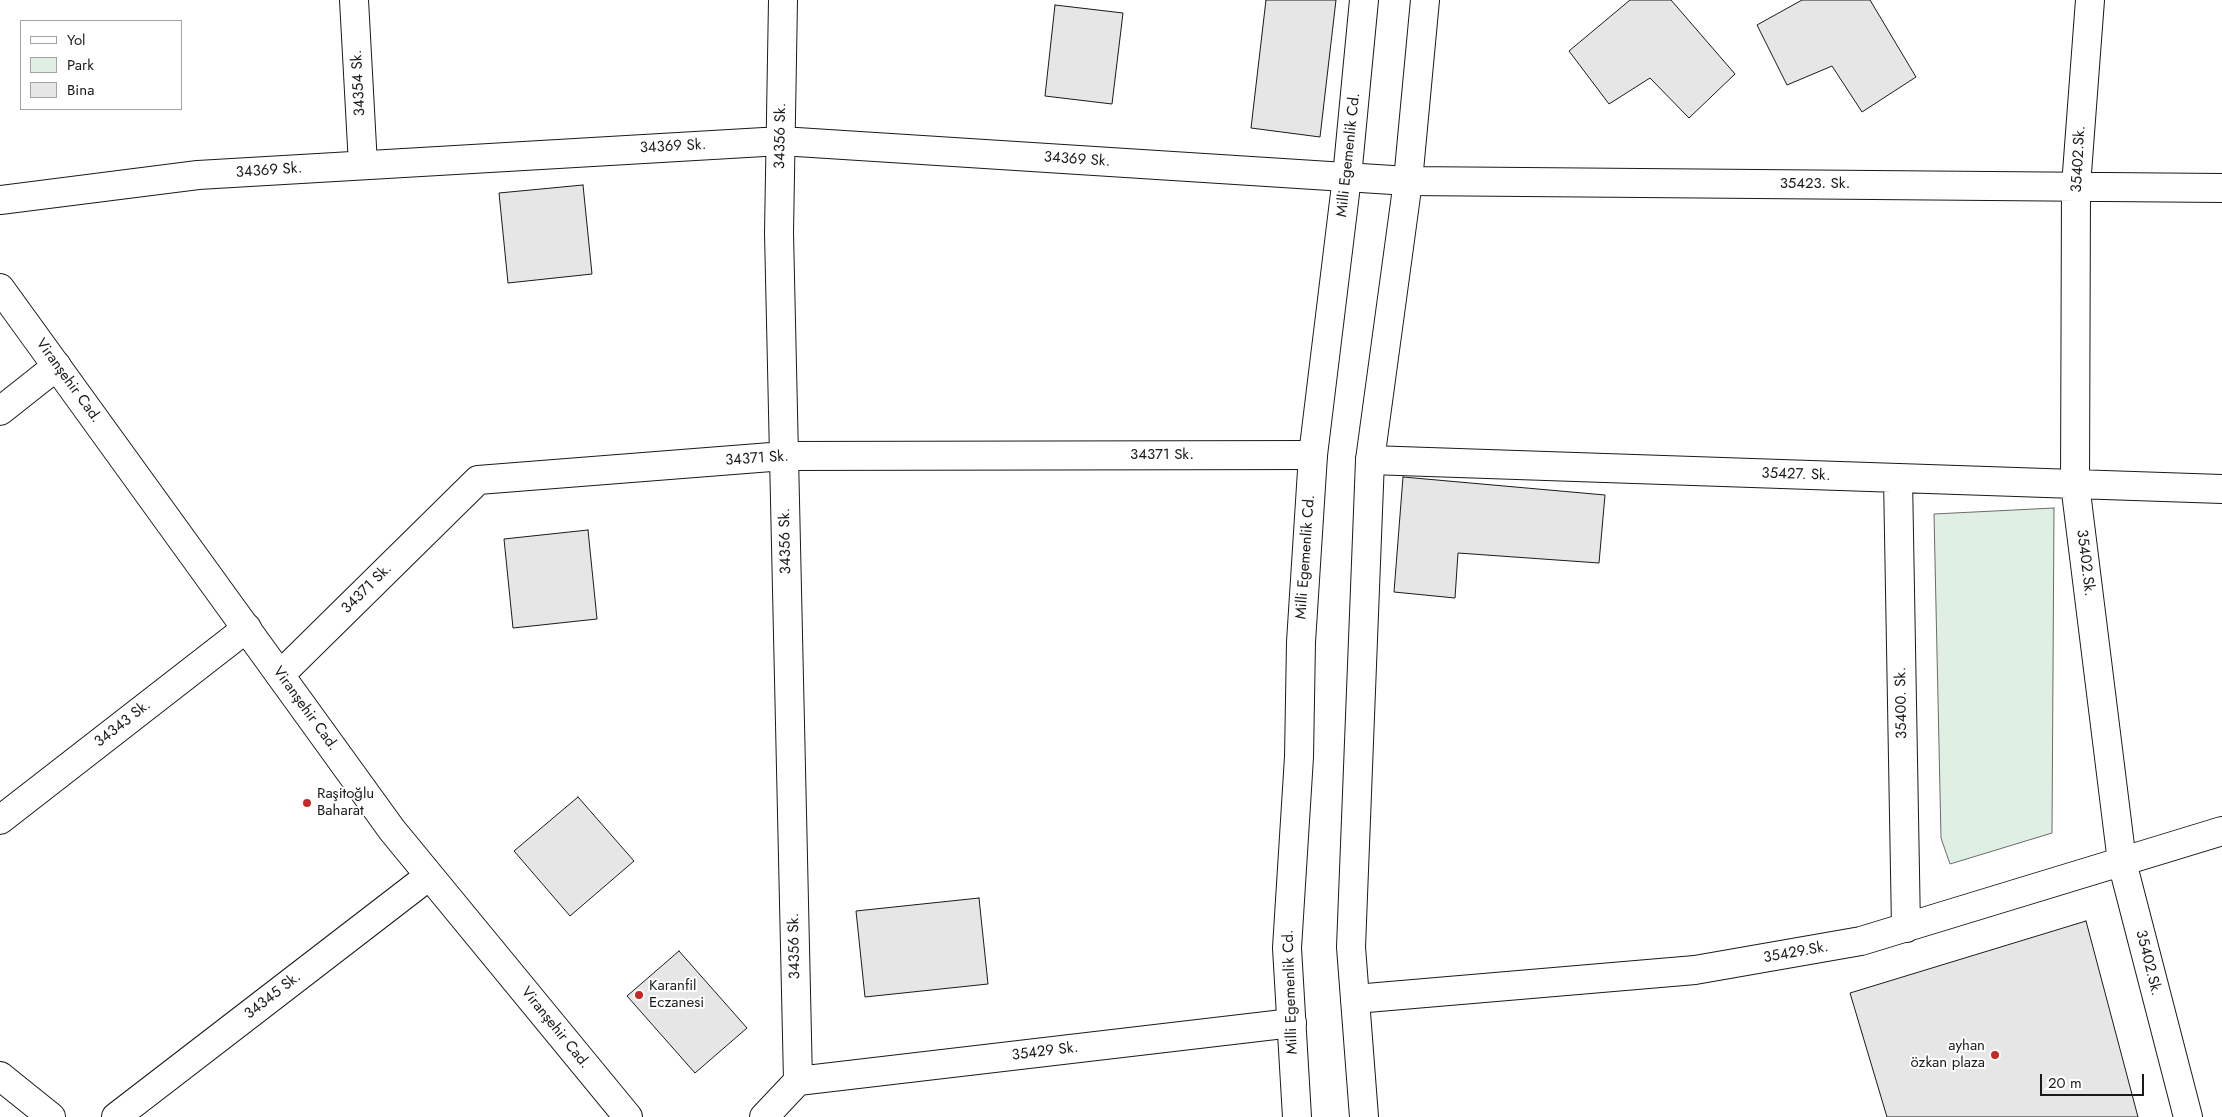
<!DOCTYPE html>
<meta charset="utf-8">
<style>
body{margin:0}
#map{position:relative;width:2222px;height:1117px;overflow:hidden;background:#fff;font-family:Jost,sans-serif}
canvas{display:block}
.legend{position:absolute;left:20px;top:20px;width:162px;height:90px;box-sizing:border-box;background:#fff;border:1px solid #a3a3a3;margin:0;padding:6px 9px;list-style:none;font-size:15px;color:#1a1a1a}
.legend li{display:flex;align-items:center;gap:10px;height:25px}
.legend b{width:25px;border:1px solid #a3a3a3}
.scale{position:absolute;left:2040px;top:1074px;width:104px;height:22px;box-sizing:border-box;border:2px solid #1a1a1a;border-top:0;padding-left:6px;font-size:15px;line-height:18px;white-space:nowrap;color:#1a1a1a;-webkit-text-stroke:4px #fff;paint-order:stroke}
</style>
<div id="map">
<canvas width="2222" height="1117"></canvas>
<ul class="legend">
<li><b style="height:6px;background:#fff"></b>Yol</li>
<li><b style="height:14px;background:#e0efe3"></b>Park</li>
<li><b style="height:14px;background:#e6e6e6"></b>Bina</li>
</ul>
<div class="scale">20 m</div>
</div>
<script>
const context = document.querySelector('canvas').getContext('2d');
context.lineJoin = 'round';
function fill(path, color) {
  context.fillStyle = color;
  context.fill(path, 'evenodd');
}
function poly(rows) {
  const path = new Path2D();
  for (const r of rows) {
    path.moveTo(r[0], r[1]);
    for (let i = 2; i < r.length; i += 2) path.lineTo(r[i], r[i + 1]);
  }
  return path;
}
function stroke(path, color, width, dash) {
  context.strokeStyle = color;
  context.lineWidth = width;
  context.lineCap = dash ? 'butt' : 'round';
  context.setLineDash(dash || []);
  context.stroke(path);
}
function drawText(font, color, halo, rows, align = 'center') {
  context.font = font + ' Jost,sans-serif';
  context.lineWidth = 4;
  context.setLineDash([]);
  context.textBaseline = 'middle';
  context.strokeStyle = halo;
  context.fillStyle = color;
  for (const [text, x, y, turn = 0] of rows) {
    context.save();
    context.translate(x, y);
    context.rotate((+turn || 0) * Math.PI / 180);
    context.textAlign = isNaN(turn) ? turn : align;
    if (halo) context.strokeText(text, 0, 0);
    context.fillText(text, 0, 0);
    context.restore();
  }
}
const green = poly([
 [2054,508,2052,833,1950,864,1941,838,1934,514,2054,508]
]);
fill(green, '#e0efe3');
stroke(green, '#6a6a6a', 1);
const building = poly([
 [1266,0,1336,0,1320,137,1251,128,1266,0],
 [1630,0,1671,0,1735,74,1689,118,1650,78,1609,104,1569,51,1630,0],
 [1802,0,1870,0,1916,77,1862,112,1832,66,1787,85,1757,25,1802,0],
 [1055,5,1123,13,1112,104,1045,96,1055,5],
 [583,185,592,274,508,283,499,193,583,185],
 [1403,477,1605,495,1599,563,1458,553,1455,598,1394,592,1403,477],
 [588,530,597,619,513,628,504,539,588,530],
 [578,797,634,861,570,916,514,851,578,797],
 [979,898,988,984,865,997,856,911,979,898],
 [2086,921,2138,1117,1887,1117,1850,993,2086,921],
 [679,951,747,1028,695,1073,627,996,679,951]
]);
fill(building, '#e6e6e6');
stroke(building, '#1a1a1a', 1);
const minor = poly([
 [354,0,363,165],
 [783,0,779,233,798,1081],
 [2090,0,2076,186,2075,484,2122,862,2188,1117],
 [0,200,198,175,781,141,1408,181,2222,188],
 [0,411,57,366],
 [1370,460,2222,489],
 [1898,478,1906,928],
 [280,675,478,480,784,456,1313,455],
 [0,820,247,628],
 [1355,999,1695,970,1861,941,2222,831],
 [0,1076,51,1117],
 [798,1081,1292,1023],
 [116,1117,429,876],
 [764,1117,798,1081]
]);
const tertiary = poly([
 [0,288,392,830,628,1117],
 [1297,1117,1287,948,1299,757,1301,642,1313,455,1347,177,1364,0],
 [1364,1117,1351,947,1370,460,1408,181,1425,0]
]);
stroke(minor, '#1a1a1a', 30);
stroke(tertiary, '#1a1a1a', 30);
stroke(minor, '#fff', 28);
stroke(tertiary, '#fff', 28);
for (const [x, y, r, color] of [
 [307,803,5,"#c62828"],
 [639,995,5,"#c62828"],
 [1995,1055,5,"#c62828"]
]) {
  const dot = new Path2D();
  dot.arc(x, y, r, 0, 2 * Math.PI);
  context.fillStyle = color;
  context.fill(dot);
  stroke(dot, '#fff', 2);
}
drawText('15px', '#1a1a1a', '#fff', [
 ["34354 Sk.",359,83,-93],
 ["34356 Sk.",781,136,-89],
 ["34369 Sk.",673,147,-3],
 ["Milli Egemenlik Cd.",1349,155,-84],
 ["35402.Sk.",2079,159,-87],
 ["34369 Sk.",1077,160,4],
 ["34369 Sk.",269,171,-4],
 ["35423. Sk.",1815,184],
 ["Viranşehir Cad.",68,381,54],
 ["34371 Sk.",1162,455],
 ["34371 Sk.",757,459,-4],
 ["35427. Sk.",1796,475,2],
 ["34356 Sk.",786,541,-91],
 ["Milli Egemenlik Cd.",1306,557,-86],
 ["35402.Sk.",2085,563,83],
 ["34371 Sk.",367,589,-45],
 ["35400. Sk.",1902,703,-91],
 ["Viranşehir Cad.",305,709,54],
 ["34343 Sk.",123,724,-38],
 ["34356 Sk.",795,946,-91],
 ["35429.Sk.",1796,953,-10],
 ["35402.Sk.",2148,963,76],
 ["Milli Egemenlik Cd.",1291,992,-92],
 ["34345 Sk.",273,996,-38],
 ["Viranşehir Cad.",555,1028,51],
 ["35429 Sk.",1045,1052,-7]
]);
drawText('15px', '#1a1a1a', '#fff', [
 ["Raşitoğlu",317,794],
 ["Baharat",317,811],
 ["Karanfil",649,986],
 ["Eczanesi",649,1003],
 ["ayhan",1985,1046,"right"],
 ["özkan plaza",1985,1063,"right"]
], 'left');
</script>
